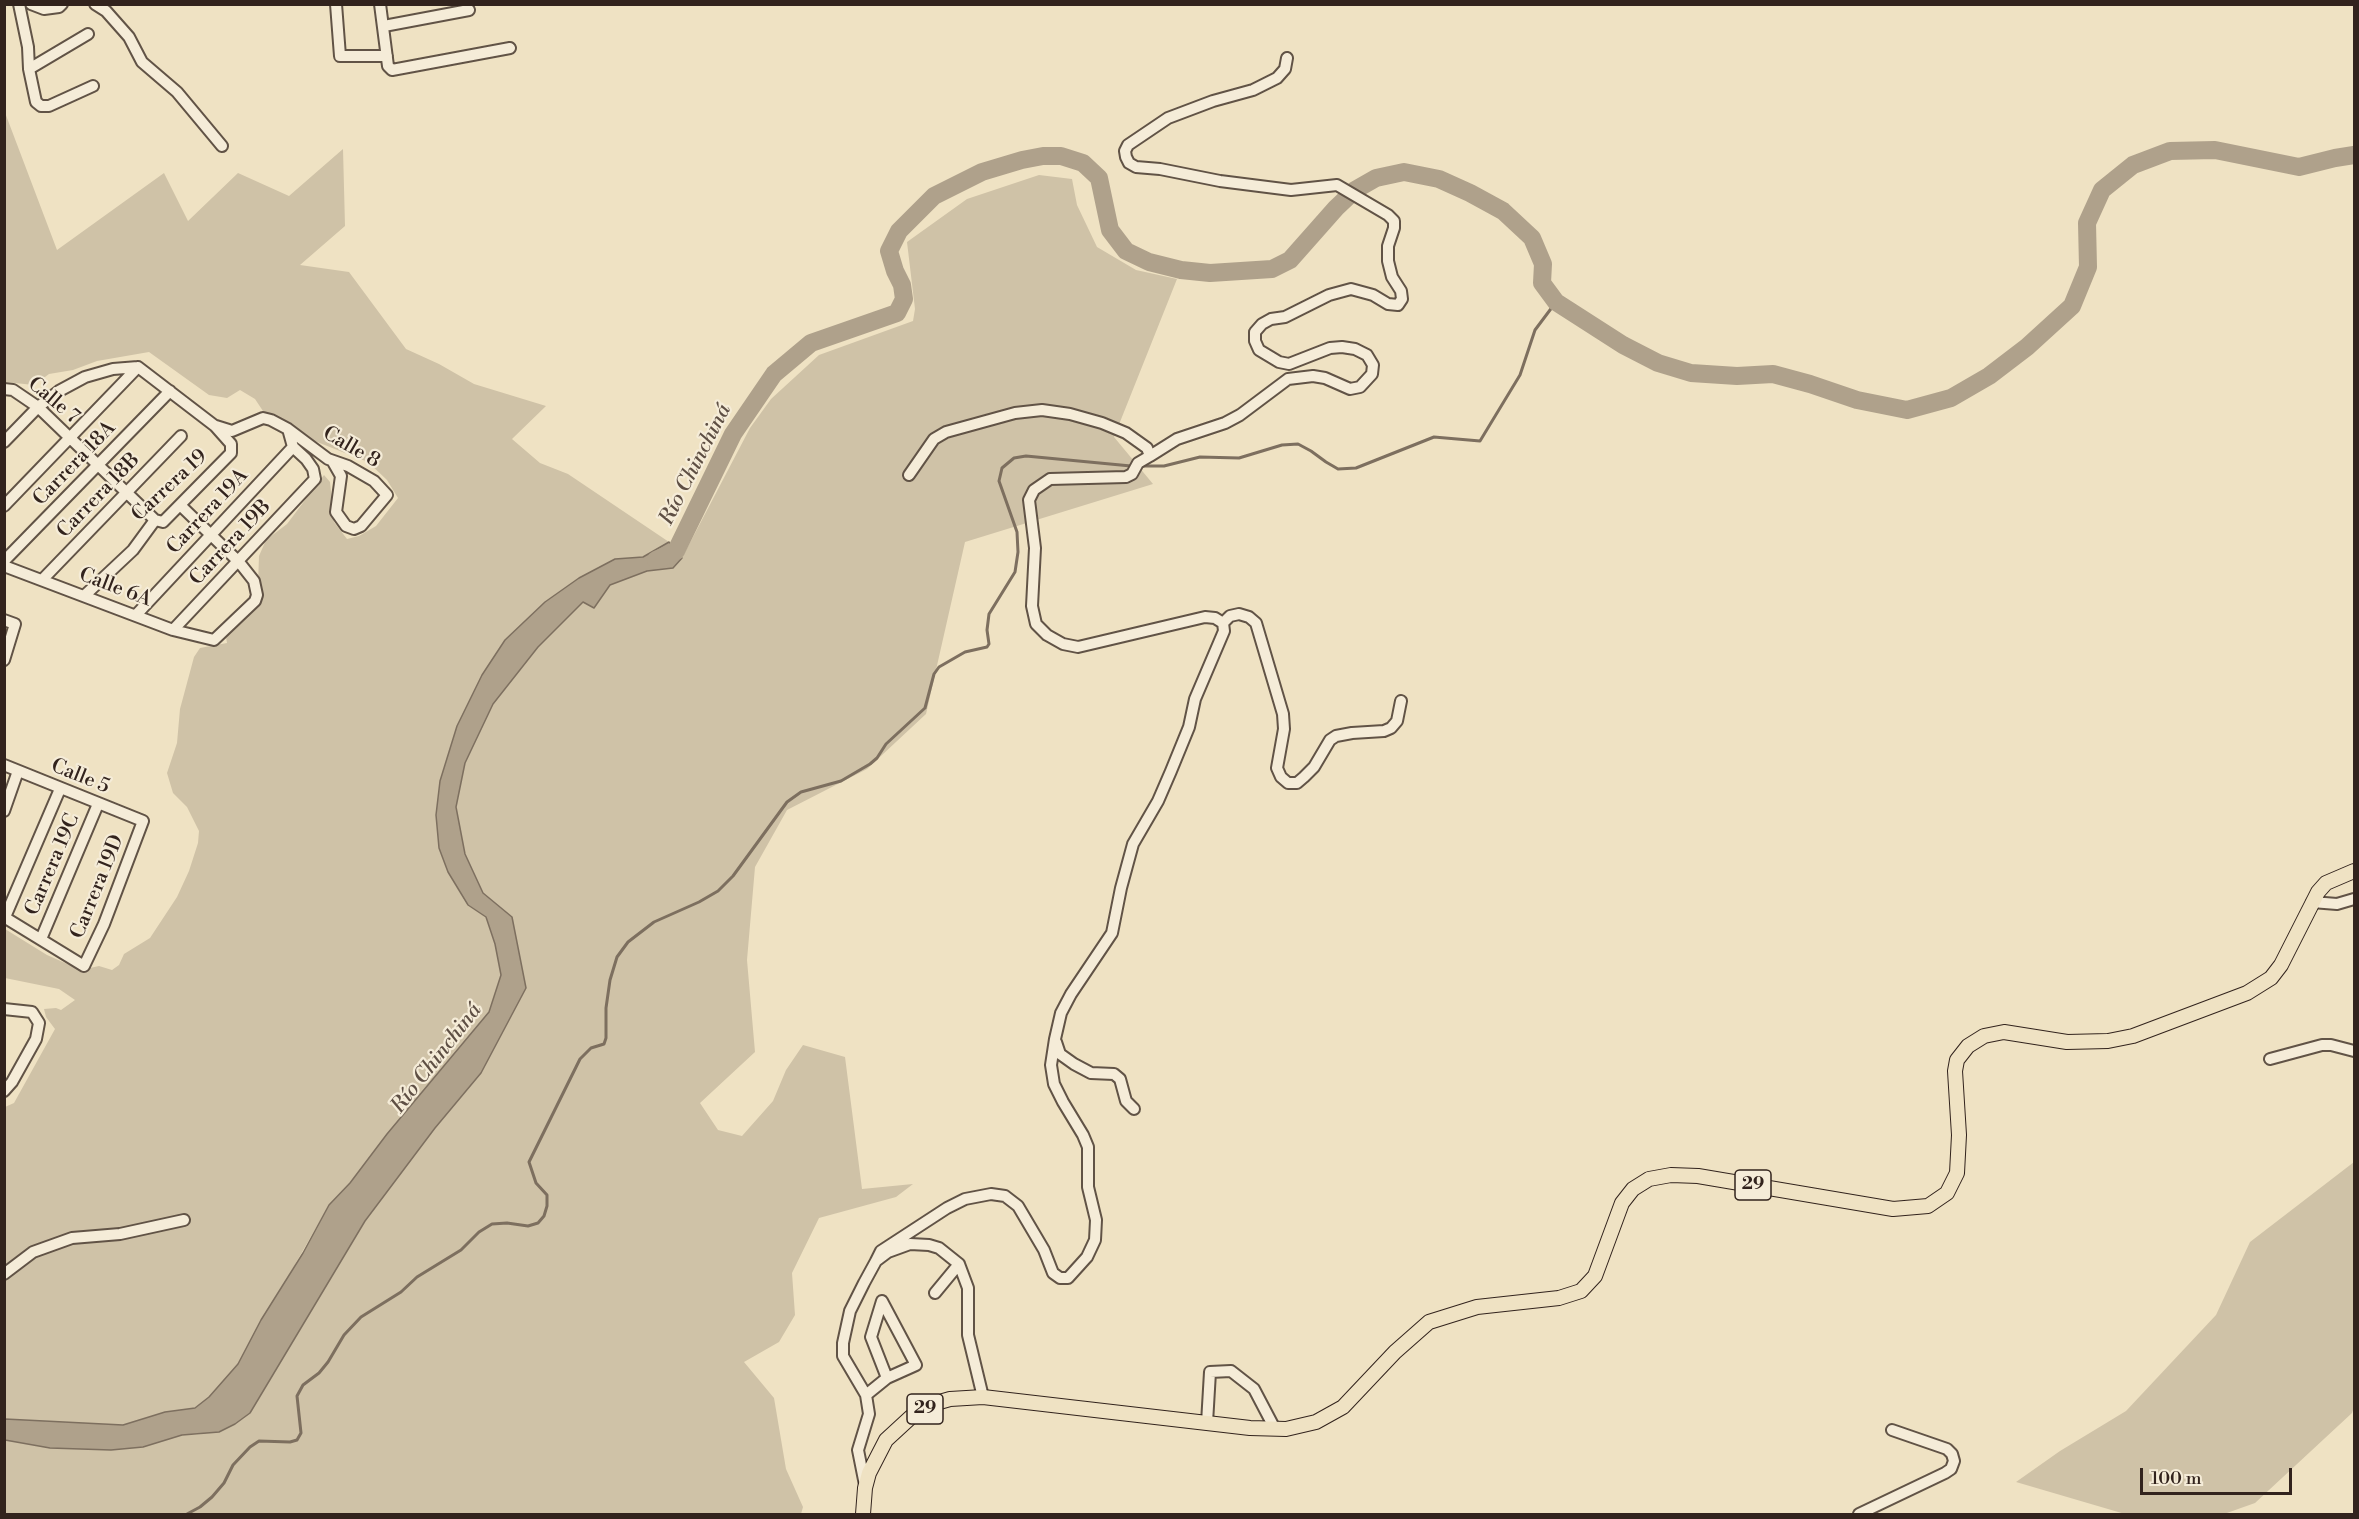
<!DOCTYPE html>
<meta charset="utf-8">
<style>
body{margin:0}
#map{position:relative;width:2359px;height:1519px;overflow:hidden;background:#efe2c3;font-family:"Libre Bodoni",serif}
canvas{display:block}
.frame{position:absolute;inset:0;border:6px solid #32231d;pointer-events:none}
.scale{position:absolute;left:2140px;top:1468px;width:152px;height:27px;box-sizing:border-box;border:3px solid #32231d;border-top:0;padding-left:8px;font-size:18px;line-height:21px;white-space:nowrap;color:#32231d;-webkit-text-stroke:4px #f5ecd8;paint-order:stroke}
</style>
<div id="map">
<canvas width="2359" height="1519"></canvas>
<div class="frame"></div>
<div class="scale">100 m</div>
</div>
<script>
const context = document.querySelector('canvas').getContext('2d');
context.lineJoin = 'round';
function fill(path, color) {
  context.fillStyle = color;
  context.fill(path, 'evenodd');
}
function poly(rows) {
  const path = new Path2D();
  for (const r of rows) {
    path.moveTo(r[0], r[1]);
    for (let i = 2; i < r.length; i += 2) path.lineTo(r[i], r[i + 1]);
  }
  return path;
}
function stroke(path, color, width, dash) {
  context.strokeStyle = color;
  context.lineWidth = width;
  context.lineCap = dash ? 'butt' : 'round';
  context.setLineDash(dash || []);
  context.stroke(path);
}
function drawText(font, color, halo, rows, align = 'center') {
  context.font = font + ' "Libre Bodoni",serif';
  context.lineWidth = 4.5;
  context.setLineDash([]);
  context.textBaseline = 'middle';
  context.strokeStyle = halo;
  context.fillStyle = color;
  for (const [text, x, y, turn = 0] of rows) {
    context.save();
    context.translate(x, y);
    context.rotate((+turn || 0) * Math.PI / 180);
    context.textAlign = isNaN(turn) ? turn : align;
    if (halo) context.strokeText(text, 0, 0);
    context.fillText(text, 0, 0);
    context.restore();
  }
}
fill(poly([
 [4,110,57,250,164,173,188,221,238,173,289,196,343,149,345,226,300,265,349,272,406,349,439,364,474,384,546,406,512,439,540,463,568,474,669,542,643,557,615,559,579,578,545,602,505,640,482,675,457,726,440,781,436,815,439,848,448,872,467,905,486,917,495,944,501,975,489,1012,387,1135,350,1183,329,1205,238,1364,224,1382,209,1398,195,1408,165,1412,123,1425,5,1419,5,1107,14,1103,55,1029,46,1017,44,1009,56,1008,61,1010,75,1000,59,989,5,978,5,929,47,955,81,970,99,966,112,970,119,965,124,954,150,938,177,897,189,871,198,843,199,831,187,807,173,793,167,773,177,743,180,709,194,657,200,648,227,643,226,637,248,616,263,596,258,585,259,556,266,540,287,524,324,475,330,482,334,522,347,539,359,536,376,526,398,498,387,480,368,462,312,440,263,411,255,399,240,390,227,398,209,395,149,352,97,361,73,370,49,374,34,385,5,382],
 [1039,175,1072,179,1077,205,1097,247,1136,270,1177,279,1114,437,1153,484,965,542,926,714,867,769,787,810,755,867,747,960,755,1052,700,1103,718,1130,742,1136,773,1101,786,1070,803,1045,845,1057,862,1189,913,1184,896,1197,819,1218,792,1273,795,1315,779,1342,744,1362,774,1398,786,1469,803,1507,801,1514,5,1514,5,1440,50,1448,111,1450,143,1447,182,1435,203,1434,250,1413,365,1221,435,1128,481,1073,526,988,512,917,483,893,465,854,456,807,465,763,493,704,538,647,583,602,594,608,610,585,647,571,673,568,682,558,750,428,771,399,819,355,913,321,915,309,907,242,967,199],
 [2354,1162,2354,1407,2352,1413,2255,1503,2224,1514,2125,1514,2016,1482,2060,1451,2126,1411,2216,1315,2250,1242]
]), '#cfc2a7');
const water = poly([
 [669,542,682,558,673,568,647,571,610,585,594,608,583,602,538,647,493,704,465,763,456,807,465,854,483,893,512,917,526,988,481,1073,435,1128,365,1221,250,1413,235,1424,219,1432,182,1435,143,1447,111,1450,50,1448,5,1440,5,1419,123,1425,165,1412,195,1408,209,1397,238,1364,261,1320,303,1253,329,1205,350,1183,387,1134,489,1012,501,975,495,944,486,917,468,905,448,872,439,848,436,815,440,781,457,726,482,675,505,640,545,602,579,578,615,559,643,557,669,542]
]);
fill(water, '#afa18b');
stroke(water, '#7d6f5f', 1.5);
stroke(poly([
 [1144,466,1164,466,1200,457,1239,458,1282,445,1298,444,1311,451,1326,462,1338,469,1356,468,1434,437,1480,441,1520,375,1535,330,1556,302],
 [187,1514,200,1507,212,1497,224,1483,233,1465,250,1447,259,1441,290,1442,297,1440,301,1433,297,1396,303,1385,319,1373,328,1362,344,1335,361,1317,401,1292,417,1277,461,1250,479,1232,492,1224,507,1223,528,1226,538,1223,544,1216,547,1206,547,1195,536,1183,529,1162,580,1059,591,1048,604,1044,606,1038,606,1008,610,980,617,957,628,942,654,922,699,902,718,891,733,876,787,802,801,792,841,781,870,764,877,758,886,744,925,708,934,674,939,667,965,652,987,647,989,644,987,630,989,614,1015,572,1018,552,1017,532,999,481,1002,468,1014,458,1026,456,1131,466]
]), '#7d6f5f', 3);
stroke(poly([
 [656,560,676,551,733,434,774,374,811,343,897,313,904,299,902,285,895,271,889,251,899,231,934,196,982,172,1022,160,1043,156,1061,156,1083,163,1099,178,1110,230,1126,251,1149,262,1181,270,1210,273,1272,269,1290,260,1336,208,1355,190,1376,178,1404,172,1439,179,1470,193,1503,211,1532,238,1543,264,1542,283,1556,302,1623,345,1658,363,1691,373,1737,376,1773,374,1810,384,1857,400,1907,410,1951,398,1989,376,2027,347,2072,306,2088,267,2087,223,2102,190,2133,165,2170,151,2215,150,2299,167,2335,158,2354,155]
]), '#afa18b', 18);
const minor = poly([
 [19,4,28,47,29,69,36,102,41,106,49,106,93,86],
 [31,4,44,9,59,7,62,4],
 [95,4,106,11,129,37,142,62,177,92,222,146],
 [336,4,340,56,387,56],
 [380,4,388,66,392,70,510,48],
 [384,26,469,10],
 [29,69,88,34],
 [4,389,13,390,38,407,155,520,163,522,231,453,231,444,215,426,138,367],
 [216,426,232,431,263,418,271,420,288,429,328,459,348,466,374,481,387,495,361,526,354,529,346,526,336,512,341,476,333,462],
 [4,442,38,407,59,391,85,377,113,369,138,367],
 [1150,456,1177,439,1225,423,1240,415,1288,379,1313,376,1325,378,1350,389,1360,387,1372,374,1373,365,1367,355,1355,349,1342,347,1330,348,1289,364,1279,362,1259,350,1255,341,1255,332,1262,324,1271,319,1285,317,1329,295,1351,289,1373,295,1388,304,1398,305,1402,299,1401,291,1392,277,1388,261,1388,246,1394,228,1394,221,1388,215,1337,185,1291,190,1220,181,1160,169,1136,167,1129,163,1126,157,1125,151,1128,145,1168,118,1213,101,1253,90,1277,78,1285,69,1287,58],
 [4,506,138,367],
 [4,561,170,391],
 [4,566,173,630,214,640,255,601,257,595,254,581,239,562,180,505],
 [42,580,181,436],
 [84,596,133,550,155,520],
 [136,615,293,447,288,429],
 [4,620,15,624,4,660],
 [1223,623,1230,616,1239,614,1249,617,1256,623,1283,714,1284,729,1277,768,1281,777,1288,783,1297,783,1304,777,1314,767,1330,740,1336,736,1352,733,1384,731,1391,728,1397,721,1401,701],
 [173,630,315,479,313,469,306,459,293,447],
 [4,765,143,821,104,924,84,966,4,917],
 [4,811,18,771],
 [2312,902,2337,904,2354,899],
 [5,917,60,789],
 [41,939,98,804],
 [4,1009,32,1012,39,1023,36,1039,12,1082,4,1091],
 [1056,1042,1060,1054,1074,1064,1091,1073,1114,1074,1120,1079,1126,1101,1134,1109],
 [2270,1059,2322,1045,2331,1045,2354,1051],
 [876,1261,881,1251,947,1208,965,1199,991,1194,1005,1196,1018,1206,1044,1250,1053,1273,1060,1278,1068,1278,1087,1257,1095,1240,1096,1220,1088,1187,1088,1147,1083,1135,1063,1102,1054,1084,1051,1065,1055,1039,1061,1013,1071,994,1112,933,1121,888,1133,844,1158,801,1171,771,1189,727,1195,699,1224,631,1223,623,1215,618,1205,617,1078,647,1063,644,1047,635,1036,624,1032,606,1035,548,1029,500,1034,490,1050,479,1126,477,1132,474,1138,463,1150,456,1147,448,1126,433,1102,423,1070,414,1042,410,1015,413,946,432,934,439,909,475],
 [4,1274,33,1252,72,1238,120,1234,184,1220],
 [935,1293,959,1264],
 [882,1301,871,1337,887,1378],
 [866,1395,887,1378,916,1365,882,1301],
 [1207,1423,1210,1372,1231,1371,1254,1389,1275,1429],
 [865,1485,858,1450,869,1414,866,1395,843,1356,843,1343,850,1311,864,1283,876,1261,888,1252,910,1244,929,1245,939,1248,959,1264,968,1288,968,1335,983,1397],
 [1859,1514,1945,1473,1951,1469,1954,1461,1952,1454,1947,1449,1892,1430]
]);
const major = poly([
 [863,1514,865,1488,869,1473,886,1440,911,1417,936,1403,950,1399,983,1397,1250,1428,1286,1429,1316,1422,1343,1407,1395,1352,1429,1322,1477,1307,1559,1298,1581,1291,1595,1276,1622,1203,1633,1189,1649,1179,1671,1175,1698,1176,1893,1209,1928,1206,1947,1193,1957,1173,1959,1135,1955,1071,1957,1060,1968,1046,1984,1036,2004,1032,2067,1042,2108,1041,2133,1036,2247,993,2271,978,2281,965,2318,892,2326,883,2354,871]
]);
stroke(minor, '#615346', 14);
stroke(major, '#32231d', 16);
stroke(minor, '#f5ecd8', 10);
stroke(major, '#efe2c3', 14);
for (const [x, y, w] of [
 [1753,1185,36],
 [925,1409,36]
]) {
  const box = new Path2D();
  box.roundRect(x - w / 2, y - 15, w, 30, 4.5);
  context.fillStyle = '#f5ecd8';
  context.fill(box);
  stroke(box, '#32231d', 1.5);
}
drawText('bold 18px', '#32231d', null, [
 ["29",1753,1185],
 ["29",925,1409]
]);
drawText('20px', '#32231d', '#f5ecd8', [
 ["Calle 7",53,401,40],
 ["Calle 8",351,448,30],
 ["Carrera 18A",75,464,-46],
 ["Carrera 19",170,486,-43],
 ["Carrera 18B",99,496,-46],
 ["Carrera 19A",208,512,-47],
 ["Carrera 19B",231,543,-47],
 ["Calle 6A",115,588,21],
 ["Calle 5",80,777,22],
 ["Carrera 19C",53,865,-67],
 ["Carrera 19D",98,887,-68]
]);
drawText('italic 21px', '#5e4f44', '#f5ecd8', [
 ["Río Chinchiná",696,465,-63],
 ["Río Chinchiná",437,1059,-52]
]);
</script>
